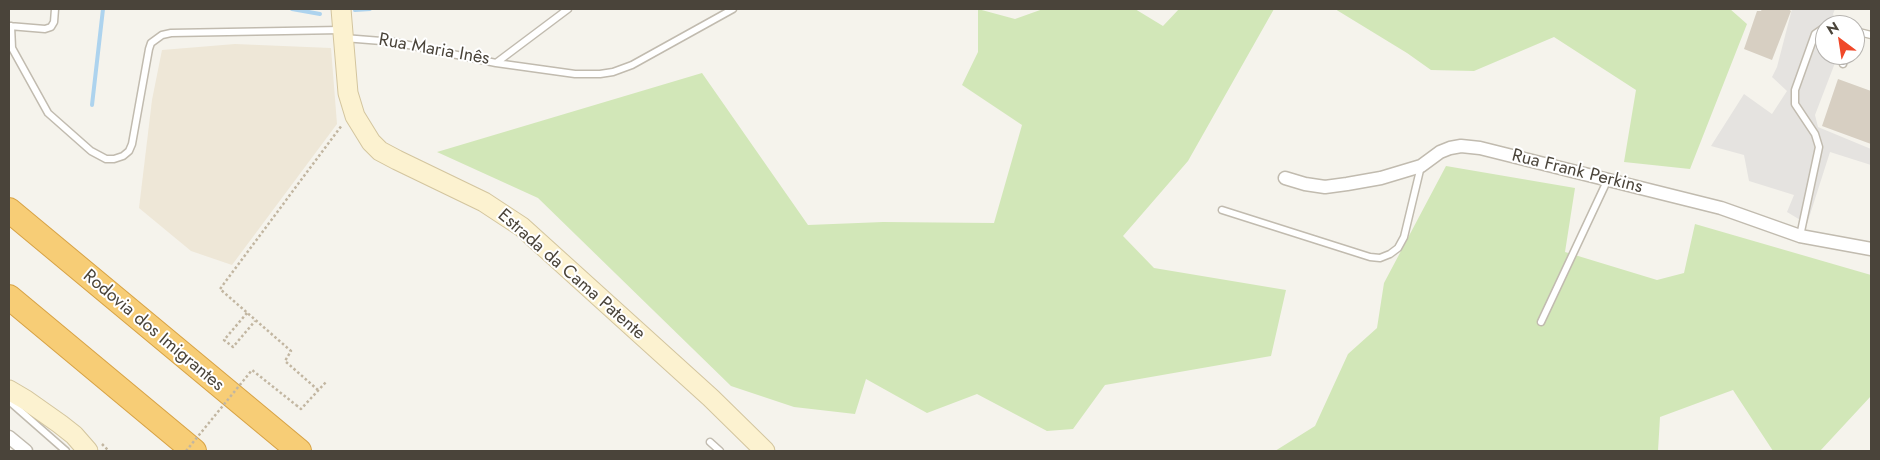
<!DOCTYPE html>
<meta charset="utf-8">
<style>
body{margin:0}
#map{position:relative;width:1880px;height:460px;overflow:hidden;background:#f5f3ec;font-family:Jost,sans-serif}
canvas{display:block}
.frame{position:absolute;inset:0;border:10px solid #4a443a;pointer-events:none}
.north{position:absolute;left:1815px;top:15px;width:50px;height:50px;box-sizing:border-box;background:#fff;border:1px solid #b7b4b0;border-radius:50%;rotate:329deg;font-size:14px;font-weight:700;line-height:20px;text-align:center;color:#4a443a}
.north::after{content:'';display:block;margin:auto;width:18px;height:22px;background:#f04829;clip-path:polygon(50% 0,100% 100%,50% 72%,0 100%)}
</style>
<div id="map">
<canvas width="1880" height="460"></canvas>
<div class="frame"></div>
<div class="north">N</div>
</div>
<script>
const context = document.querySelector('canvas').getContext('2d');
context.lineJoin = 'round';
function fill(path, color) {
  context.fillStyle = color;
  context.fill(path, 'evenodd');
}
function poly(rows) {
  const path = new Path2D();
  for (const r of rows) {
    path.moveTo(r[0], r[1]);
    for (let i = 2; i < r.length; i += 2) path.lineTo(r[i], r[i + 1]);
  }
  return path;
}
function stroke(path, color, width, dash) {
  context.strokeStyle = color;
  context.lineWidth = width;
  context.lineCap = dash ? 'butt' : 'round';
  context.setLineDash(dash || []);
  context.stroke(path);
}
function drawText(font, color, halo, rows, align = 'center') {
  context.font = font + ' Jost,sans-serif';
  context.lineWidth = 4;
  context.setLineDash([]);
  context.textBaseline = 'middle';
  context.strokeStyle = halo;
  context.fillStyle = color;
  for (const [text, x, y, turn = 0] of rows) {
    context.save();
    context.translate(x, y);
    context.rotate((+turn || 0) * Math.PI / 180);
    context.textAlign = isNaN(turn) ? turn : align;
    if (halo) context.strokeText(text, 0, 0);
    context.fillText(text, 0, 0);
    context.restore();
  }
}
fill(poly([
 [235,44,331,48,337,124,232,265,191,251,139,208,152,100,162,50]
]), '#eee7d7');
fill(poly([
 [978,9,1015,19,1043,9,1135,9,1163,26,1179,9,1274,9,1188,161,1123,236,1154,268,1286,290,1271,356,1105,385,1073,429,1047,431,977,394,927,413,866,379,855,414,794,407,731,386,538,198,437,152,702,73,808,225,883,222,994,223,1022,125,962,85,978,52],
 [1335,9,1730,9,1747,24,1690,169,1624,162,1636,90,1554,37,1474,71,1431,70,1407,53],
 [1446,166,1575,188,1565,252,1657,280,1684,273,1695,224,1871,275,1871,396,1820,451,1773,451,1733,390,1660,417,1658,451,1275,451,1315,426,1348,354,1377,328,1384,283]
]), '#d2e7b8');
fill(poly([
 [1792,9,1835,9,1833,14,1838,25,1825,25,1825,55,1838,55,1815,115,1818,127,1871,149,1871,165,1830,152,1807,224,1787,212,1794,195,1749,181,1744,155,1711,146,1744,94,1772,114,1787,91,1772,77,1777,67]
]), '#e5e3e0');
stroke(poly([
 [292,9,320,14],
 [355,10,370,9],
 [92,105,103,9]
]), '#add3ee', 4);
fill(poly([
 [1762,9,1788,9,1791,11,1772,60,1744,49,1757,11,1761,11],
 [1838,79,1871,91,1871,144,1822,126]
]), '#d7cfc2');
const lane = poly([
 [9,26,45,29,51,27,54,22,55,9],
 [11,26,12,48,48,113,91,151,106,159,114,159,123,156,129,151,132,144,149,49,151,43,162,35,171,33,341,30],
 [1855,31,1871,35],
 [344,38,394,42,496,63,568,9],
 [496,63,575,74,600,74,613,72,632,65,733,9],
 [1843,64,1846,55],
 [1222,210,1370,257,1380,258,1390,254,1398,248,1404,237,1421,166],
 [1800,236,1819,147,1815,134,1795,104,1795,90,1815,34,1825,27],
 [1541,322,1608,179],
 [9,401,66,451],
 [710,442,720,451]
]);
const street = poly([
 [1285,178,1305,184,1325,187,1347,184,1381,178,1421,166,1440,152,1450,148,1461,146,1480,148,1721,208,1800,236,1871,249],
 [9,437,26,451]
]);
const secondary = poly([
 [341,9,348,93,355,116,371,142,380,151,397,160,484,202,522,227,711,398,765,451],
 [9,390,26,400,60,424,74,435,88,451]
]);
const highway = poly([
 [9,210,299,451],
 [9,297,194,451]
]);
stroke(lane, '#c1bbaf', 9);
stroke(street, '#c1bbaf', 15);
stroke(secondary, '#d3c59e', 21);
stroke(highway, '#d7a245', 26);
stroke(poly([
 [247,313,224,340,233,347,255,321],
 [318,390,285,361,291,351,220,289,342,125],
 [296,405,301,409,326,382],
 [102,444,109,451]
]), '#c2b6a1', 2.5, [2.5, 2.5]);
stroke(lane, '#fff', 6);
stroke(street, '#fff', 12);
stroke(secondary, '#fcf2d0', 19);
stroke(highway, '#f7cd76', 24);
stroke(poly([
 [186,451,252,370,296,405]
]), '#c2b6a1', 2.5, [2.5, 2.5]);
drawText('18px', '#4a443a', '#fff', [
 ["Rua Maria Inês",434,50,10],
 ["Rua Frank Perkins",1577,172,14],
 ["Estrada da Cama Patente",571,275,41],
 ["Rodovia dos Imigrantes",153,331,40]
]);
</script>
